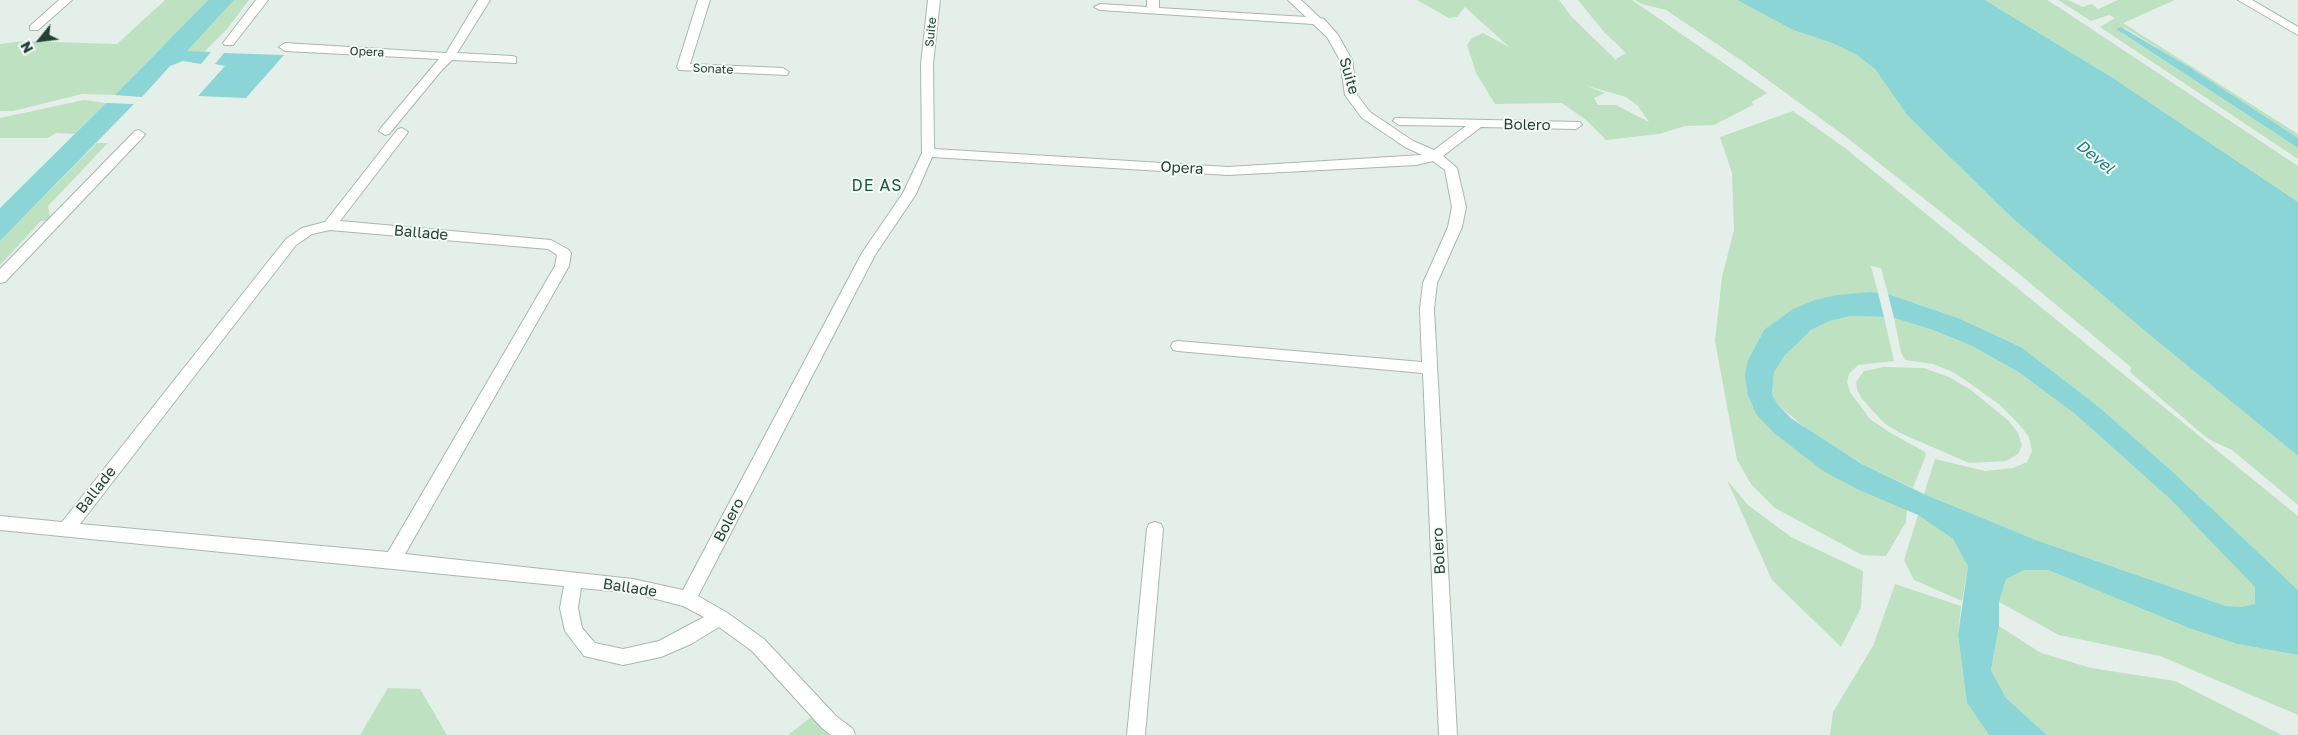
<!DOCTYPE html>
<style>
body{margin:0}
#map{position:relative;width:2298px;height:735px;overflow:hidden;background:#e5efe9;font-family:"Golos Text",sans-serif}
canvas{display:block}
.north{position:absolute;left:15px;top:15px;width:50px;height:50px;-webkit-text-stroke:4px #f6fbf8;paint-order:stroke;rotate:241deg;font-size:14px;font-weight:700;line-height:20px;text-align:center;color:#234235}
.north::after{content:'';display:block;margin:auto;width:18px;height:22px;background:#234235;clip-path:polygon(50% 0,100% 100%,50% 72%,0 100%)}
</style>
<div id="map">
<canvas width="2298" height="735"></canvas>
<div class="north">N</div>
</div>
<script>
const context = document.querySelector('canvas').getContext('2d');
context.lineJoin = 'round';
function fill(path, color) {
  context.fillStyle = color;
  context.fill(path, 'evenodd');
}
function poly(rows) {
  const path = new Path2D();
  for (const r of rows) {
    path.moveTo(r[0], r[1]);
    for (let i = 2; i < r.length; i += 2) path.lineTo(r[i], r[i + 1]);
  }
  return path;
}
function stroke(path, color, width, dash) {
  context.strokeStyle = color;
  context.lineWidth = width;
  context.lineCap = dash ? 'butt' : 'round';
  context.setLineDash(dash || []);
  context.stroke(path);
}
function drawText(font, color, halo, rows, align = 'center') {
  context.font = font + ' "Golos Text",sans-serif';
  context.lineWidth = 4;
  context.setLineDash([]);
  context.textBaseline = 'middle';
  context.strokeStyle = halo;
  context.fillStyle = color;
  for (const [text, x, y, turn = 0] of rows) {
    context.save();
    context.translate(x, y);
    context.rotate((+turn || 0) * Math.PI / 180);
    context.textAlign = isNaN(turn) ? turn : align;
    if (halo) context.strokeText(text, 0, 0);
    context.fillText(text, 0, 0);
    context.restore();
  }
}
fill(poly([
 [165,0,208,0,115,95,82,94,13,111,0,111,0,44,24,41,117,44],
 [234,0,249,0,227,29,204,52,186,51],
 [1417,0,1559,0,1571,16,1617,61,1616,59,1626,53,1604,32,1578,0,1632,0,1767,93,1752,102,1753,105,1714,125,1685,126,1659,134,1606,140,1586,120,1562,103,1495,104,1476,73,1467,45,1472,38,1483,33,1509,47,1465,7,1457,17,1449,18],
 [1584,85,1626,97,1638,106,1649,122,1616,105,1598,105,1594,98,1605,93],
 [1635,0,1737,0,1793,30,1832,43,1855,54,1875,69,1907,115,2011,217,2146,332,2298,456,2298,505,2232,450,2208,439,2130,372,2131,367,2013,269,1846,137,1742,61,1666,10,1642,4],
 [1985,0,2047,0,2063,10,2298,166,2298,202,2113,78],
 [2058,0,2068,0,2083,7,2092,4,2098,9,2118,0,2175,0,2123,23,2298,134,2298,138,2135,34,2125,28,2118,28,2123,34,2298,148,2298,159,2100,27,2115,18,2109,15,2091,21],
 [84,100,106,103,74,134,56,133,48,138,0,138,0,118],
 [1793,111,1845,148,2298,516,2298,590,2173,472,2099,407,2021,347,1958,318,1888,294,1881,268,1871,266,1878,293,1871,292,1764,330,1748,360,1775,434,1823,471,1907,510,1906,522,1886,556,1862,555,1775,508,1751,484,1737,460,1715,341,1722,277,1734,230,1732,173,1720,137],
 [97,143,108,143,48,206,51,221,41,221,0,265,0,241],
 [1850,316,1884,317,1894,361,1858,365,1849,374,1847,382,1850,392,1870,419,1889,432,1925,452,1926,455,1913,488,1860,463,1814,435,1778,405,1772,394,1774,373,1784,356,1799,340,1811,330,1830,321],
 [1894,318,1933,330,1972,346,2020,373,2075,414,2170,499,2256,587,2255,604,2242,608,2226,606,2036,540,1924,494,1935,459,1985,471,2013,468,2027,462,2032,451,2029,437,2018,423,2000,405,1975,387,1953,372,1933,364,1905,360,1901,352],
 [1884,367,1924,368,1949,377,1971,390,2009,421,2018,433,2022,445,2018,454,2006,461,1969,463,1900,433,1884,423,1862,399,1857,390,1856,382,1864,371],
 [1727,480,1748,505,1791,537,1863,571,1861,608,1841,647,1772,580],
 [1918,515,1953,539,1962,553,1968,566,1962,601,1914,580,1904,560],
 [2024,570,2048,570,2191,629,2237,644,2298,655,2298,715,2160,656,2059,635,1999,602,2006,578],
 [1895,584,1961,606,1958,635,1967,703,1989,735,1830,735,1833,712,1873,646],
 [1999,626,2041,653,2091,668,2175,681,2282,735,2047,735,2006,698,1991,670],
 [388,688,420,689,447,735,360,735],
 [816,713,836,735,788,735]
]), '#bee1c2');
fill(poly([
 [208,0,234,0,187,51,211,52,201,64,183,61,170,66,142,97,115,95],
 [1737,0,1985,0,2113,78,2298,202,2298,456,2146,332,2011,217,1907,115,1875,69,1855,54,1832,43,1793,30],
 [2121,27,2189,67,2298,138,2298,148,2116,29],
 [224,53,284,55,246,98,198,96,225,66,215,64],
 [106,103,134,104,0,241,0,208],
 [1871,292,1878,293,1884,317,1850,316,1830,321,1811,330,1784,356,1774,373,1772,394,1778,405,1792,419,1860,463,1924,494,2036,540,2226,606,2242,607,2255,604,2255,587,2170,499,2075,414,2020,373,1972,346,1933,330,1894,318,1888,294,1958,318,2021,347,2099,407,2173,472,2298,590,2298,655,2237,644,2191,629,2048,570,2024,570,2006,579,1999,602,1999,626,1991,670,2006,698,2047,735,1989,735,1967,703,1958,635,1968,566,1953,539,1918,515,1857,489,1823,471,1775,434,1756,414,1748,395,1745,375,1748,360,1764,330,1793,309,1815,300,1837,295]
]), '#8bd5d6');
const minor = poly([
 [59,0,72,0,38,30,30,30,30,26,59,0],
 [256,0,268,0,233,45,225,45,223,43,256,0],
 [478,0,490,0,457,53,512,56,516,57,516,63,452,60,441,71,389,134,385,135,379,131,381,128,439,59,285,51,279,47,285,43,446,53,478,0],
 [698,0,710,0,690,64,783,68,789,72,787,75,679,70,677,67,698,0],
 [928,0,940,0,933,64,934,149,1228,167,1422,155,1405,147,1362,118,1345,95,1340,60,1327,37,1313,24,1100,10,1094,7,1100,4,1147,7,1147,0,1159,0,1159,8,1306,17,1288,0,1301,0,1320,18,1324,19,1338,35,1352,60,1357,95,1370,112,1413,141,1434,150,1466,126,1399,125,1393,121,1395,118,1580,122,1582,125,1576,129,1481,127,1443,156,1457,168,1466,207,1462,227,1437,283,1434,309,1457,735,1439,735,1423,373,1178,351,1173,350,1171,346,1173,342,1178,341,1422,362,1420,309,1423,283,1448,227,1452,207,1445,170,1433,161,1416,165,1228,175,932,157,916,194,875,255,698,596,726,612,764,639,836,716,853,729,855,735,831,735,822,728,752,651,719,627,691,644,661,657,623,665,584,656,565,631,560,608,564,586,0,530,0,516,62,522,286,239,302,228,325,222,398,129,402,128,408,132,406,135,340,221,551,240,569,250,571,253,569,266,405,554,633,579,683,590,862,253,903,193,922,153,921,64,928,0],
 [330,230,548,249,557,255,555,266,388,552,80,524,296,245,312,234,330,230],
 [581,588,633,593,683,606,704,617,659,641,623,649,595,643,582,628,578,608,581,588],
 [2238,0,2252,0,2298,27,2298,35,2238,0],
 [139,130,145,134,143,137,5,282,0,283,0,269,135,131,139,130],
 [1155,522,1161,524,1163,529,1145,735,1127,735,1147,529,1149,524,1155,522]
]);
stroke(minor, '#a7b8af', 2);
fill(minor, '#fff');
drawText('12px', '#234235', '#f6fbf8', [
 ["Suite",931,32,-84],
 ["Opera",367,52,3],
 ["Sonate",713,69,3]
]);
drawText('15px', '#234235', '#f6fbf8', [
 ["Suite",1349,76,74],
 ["Bolero",1527,125,1],
 ["Opera",1182,168,3],
 ["Ballade",421,233,5],
 ["Ballade",96,490,-52],
 ["Bolero",729,520,-62],
 ["Bolero",1439,551,-93],
 ["Ballade",630,588,9]
]);
drawText('italic 16px', '#198082', '#f6fbf8', [
 ["Devel",2095,157,39]
]);
context.letterSpacing = '1px';
drawText('16px', '#1d5640', '#f6fbf8', [
 ["DE AS",877,186]
]);
context.letterSpacing = '0px';
</script>
